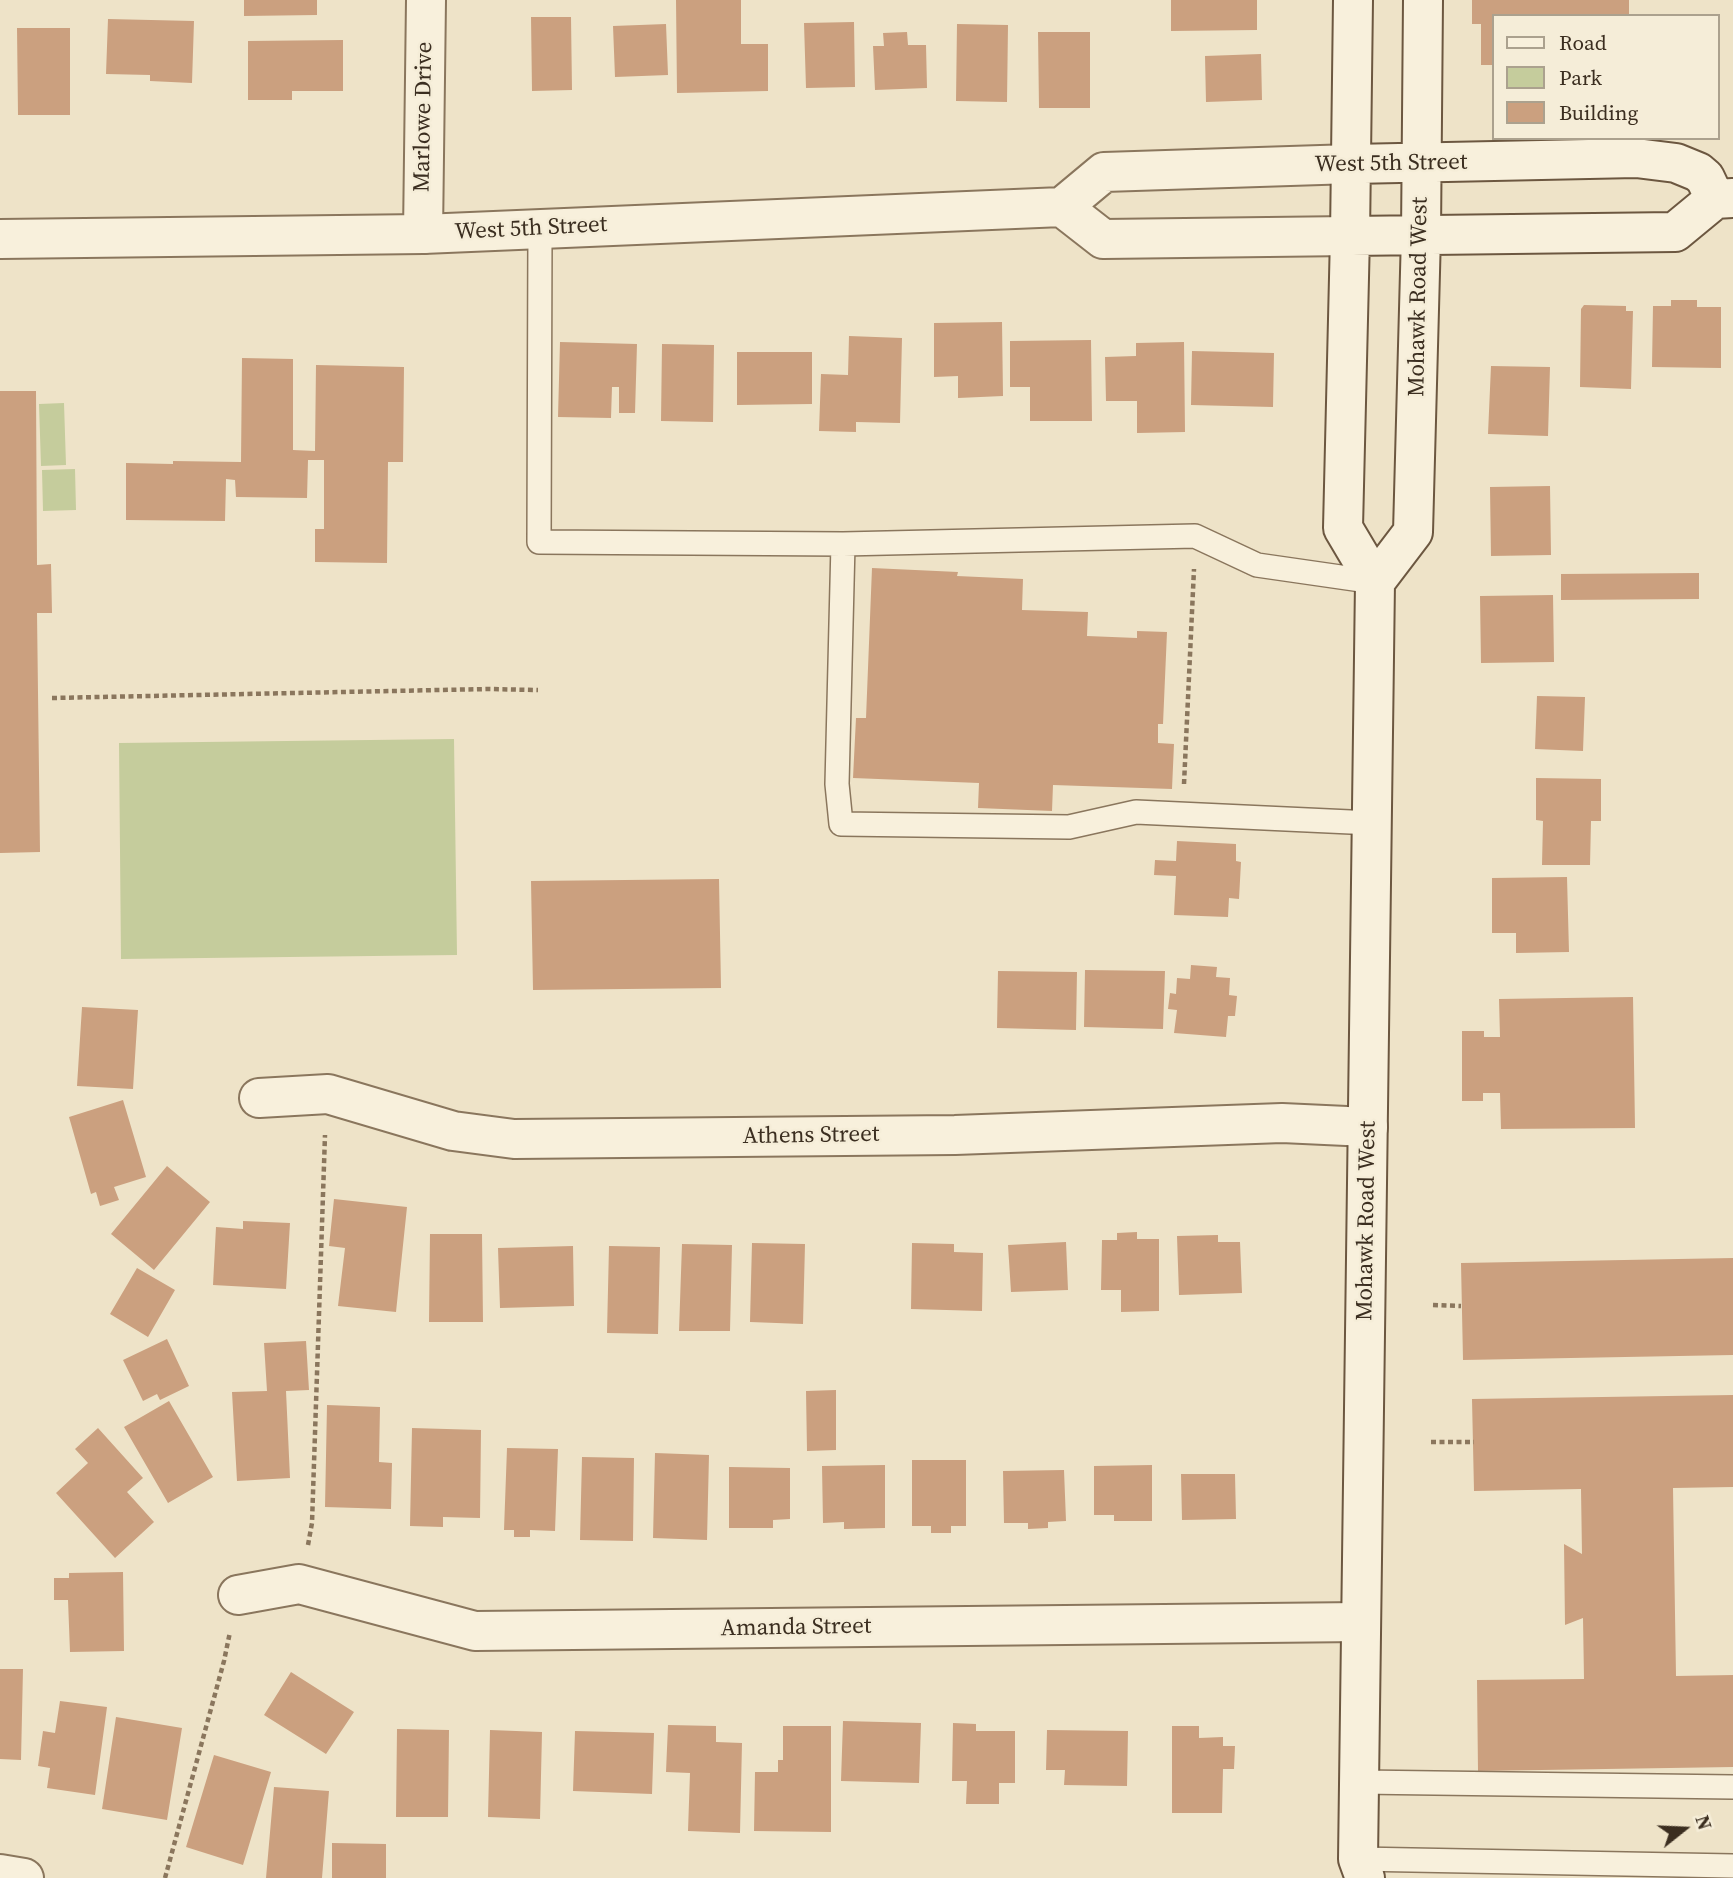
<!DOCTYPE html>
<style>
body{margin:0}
#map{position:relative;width:1733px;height:1878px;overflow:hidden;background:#eee3c8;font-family:"Source Serif 4",serif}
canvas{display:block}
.legend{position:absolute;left:1492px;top:14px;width:228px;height:126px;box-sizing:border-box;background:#f5edd8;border:2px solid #aba18e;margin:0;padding:9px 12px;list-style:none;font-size:21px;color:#3b2e20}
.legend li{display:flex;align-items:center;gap:14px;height:35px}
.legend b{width:35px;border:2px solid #aba18e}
.north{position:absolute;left:1649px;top:1794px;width:70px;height:70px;-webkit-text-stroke:5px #f5edd8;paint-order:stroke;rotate:72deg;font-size:19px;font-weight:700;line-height:28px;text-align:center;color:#3b2e20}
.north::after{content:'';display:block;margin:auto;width:24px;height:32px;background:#3b2e20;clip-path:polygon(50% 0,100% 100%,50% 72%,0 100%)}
</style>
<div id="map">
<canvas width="1733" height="1878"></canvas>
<ul class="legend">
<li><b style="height:9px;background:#f8f0dc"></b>Road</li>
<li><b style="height:19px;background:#c5cc9c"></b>Park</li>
<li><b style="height:19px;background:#cba07f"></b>Building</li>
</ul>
<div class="north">N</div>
</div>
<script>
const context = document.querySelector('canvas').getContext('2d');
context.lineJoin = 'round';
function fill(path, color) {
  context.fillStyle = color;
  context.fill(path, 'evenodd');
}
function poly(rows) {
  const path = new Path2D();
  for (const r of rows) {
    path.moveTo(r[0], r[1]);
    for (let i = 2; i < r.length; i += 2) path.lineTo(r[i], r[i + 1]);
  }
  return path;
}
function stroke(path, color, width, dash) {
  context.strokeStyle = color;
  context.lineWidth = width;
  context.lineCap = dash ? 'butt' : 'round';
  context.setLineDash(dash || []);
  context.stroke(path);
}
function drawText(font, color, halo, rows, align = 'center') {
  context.font = font + ' "Source Serif 4",serif';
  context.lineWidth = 5;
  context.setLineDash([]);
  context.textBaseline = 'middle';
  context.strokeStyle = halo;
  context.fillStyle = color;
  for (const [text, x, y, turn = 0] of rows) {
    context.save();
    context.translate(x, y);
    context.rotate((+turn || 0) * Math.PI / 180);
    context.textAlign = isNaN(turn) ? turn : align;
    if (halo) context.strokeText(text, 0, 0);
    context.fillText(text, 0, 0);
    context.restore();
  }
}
fill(poly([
 [64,403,66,465,41,466,39,404],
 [75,469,76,510,43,511,42,470],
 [454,739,457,955,121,959,119,743]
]), '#c5cc9c');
fill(poly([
 [244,0,317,0,317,15,244,16],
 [676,0,741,0,741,44,768,44,768,91,677,93],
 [1171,0,1257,0,1257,30,1171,31],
 [1472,0,1629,0,1629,16,1493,16,1493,65,1481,65,1481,24,1472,24],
 [531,17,571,17,572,90,532,91],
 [108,19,194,21,192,83,150,81,150,75,106,74],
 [854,22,855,87,806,88,804,23],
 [666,24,668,75,615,77,613,26],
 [957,24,1008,25,1007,102,956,101],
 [17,28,70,28,70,115,18,115],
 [907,32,908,45,926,45,927,88,875,90,873,46,884,46,883,33],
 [1038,32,1090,32,1090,108,1039,108],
 [343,40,343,91,292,91,292,100,248,100,248,41],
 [1261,54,1262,100,1206,102,1205,56],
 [1671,300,1697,300,1697,307,1721,307,1721,368,1652,367,1653,306,1671,306],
 [1584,305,1626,306,1626,311,1633,311,1631,389,1580,387,1581,309],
 [1002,322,1003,396,958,398,958,376,934,377,934,323],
 [849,336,902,338,900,423,856,422,856,432,819,431,821,374,848,375],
 [1091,340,1092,421,1030,421,1030,387,1010,387,1010,341],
 [560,342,637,344,635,413,619,413,619,387,612,387,611,418,558,417],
 [1184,342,1185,432,1137,433,1137,401,1106,401,1105,357,1136,356,1136,343],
 [662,344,714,345,713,422,661,421],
 [1192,351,1274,353,1273,407,1191,405],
 [737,352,812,352,812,404,737,405],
 [242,358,293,359,293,450,315,451,316,365,404,367,403,462,388,462,387,563,315,562,315,529,324,529,324,460,308,460,307,498,236,497,235,480,226,479,225,521,126,520,126,463,173,464,173,461,241,462],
 [1491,366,1550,367,1548,436,1488,434],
 [0,391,36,391,37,565,51,564,52,613,37,613,40,852,0,853],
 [1550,486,1551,555,1491,556,1490,487],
 [872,568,958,572,957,576,1023,579,1022,610,1088,612,1087,636,1137,638,1137,631,1167,632,1163,724,1158,724,1158,743,1174,744,1172,789,1053,785,1052,811,978,808,979,783,853,778,856,718,866,718],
 [1699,573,1699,599,1561,600,1561,574],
 [1553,595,1554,662,1481,663,1480,596],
 [1537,696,1585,697,1583,751,1535,749],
 [1536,778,1601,779,1601,821,1591,821,1590,865,1542,865,1543,821,1536,820],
 [1177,841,1236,844,1236,861,1241,862,1239,899,1229,898,1228,917,1174,915,1176,876,1154,875,1155,860,1176,861],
 [1567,877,1569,952,1516,953,1516,933,1492,933,1492,878],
 [719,879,721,988,533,990,531,881],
 [1191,965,1217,967,1216,977,1230,978,1229,995,1237,996,1235,1016,1228,1016,1226,1037,1174,1033,1177,1010,1168,1009,1170,993,1176,994,1177,978,1190,979],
 [1085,970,1165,971,1163,1029,1084,1027],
 [998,971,1077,972,1076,1030,997,1028],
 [1633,997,1635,1128,1501,1129,1500,1093,1483,1093,1483,1101,1462,1101,1462,1031,1484,1031,1484,1037,1500,1037,1499,999],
 [82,1007,138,1010,133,1089,77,1086],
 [123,1100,146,1177,114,1187,119,1200,100,1206,96,1192,91,1194,69,1117],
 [167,1166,210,1202,154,1270,111,1234],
 [334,1199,407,1207,396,1312,338,1306,345,1248,329,1246],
 [243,1221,290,1223,286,1289,213,1285,216,1227,243,1229],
 [1137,1232,1137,1239,1159,1239,1159,1311,1121,1312,1121,1290,1101,1290,1102,1240,1117,1240,1117,1233],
 [430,1234,482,1234,483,1322,429,1322],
 [1218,1235,1218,1242,1240,1242,1242,1293,1179,1295,1177,1236],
 [1066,1242,1068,1290,1011,1292,1008,1245],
 [752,1243,805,1244,803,1324,750,1322],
 [912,1243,954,1244,954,1252,983,1253,982,1311,911,1309],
 [682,1244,732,1245,730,1331,679,1331],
 [573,1246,574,1306,500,1308,498,1248],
 [609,1246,660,1247,658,1334,607,1333],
 [1733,1258,1733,1355,1463,1360,1461,1263],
 [137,1268,175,1290,148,1337,110,1314],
 [167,1339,189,1386,160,1400,157,1394,143,1401,123,1360],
 [306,1341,309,1390,286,1391,290,1478,237,1481,232,1392,267,1391,264,1343],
 [836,1390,836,1450,807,1451,806,1391],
 [1733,1395,1733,1487,1673,1488,1676,1676,1733,1675,1733,1767,1478,1771,1477,1680,1584,1679,1583,1618,1565,1625,1564,1544,1582,1554,1581,1489,1474,1491,1472,1399],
 [169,1401,213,1477,168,1503,124,1427],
 [327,1405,380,1407,379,1462,392,1463,391,1509,325,1507],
 [98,1428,143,1478,127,1492,154,1522,115,1558,56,1493,88,1463,75,1449],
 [412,1428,481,1430,480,1518,443,1517,443,1527,410,1526],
 [507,1448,558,1449,555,1531,530,1530,530,1537,514,1537,514,1530,504,1530],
 [655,1453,709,1455,707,1540,653,1538],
 [582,1457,634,1458,633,1541,580,1540],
 [912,1460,966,1460,966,1526,951,1526,951,1533,931,1533,931,1526,912,1526],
 [885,1465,885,1528,844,1529,844,1522,823,1523,822,1466],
 [1152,1465,1152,1521,1114,1521,1114,1515,1094,1515,1094,1466],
 [729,1467,790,1468,790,1519,773,1520,773,1528,729,1528],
 [1064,1470,1066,1521,1048,1522,1048,1528,1028,1529,1028,1523,1004,1523,1003,1471],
 [1181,1474,1235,1474,1236,1519,1182,1520],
 [123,1572,124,1651,70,1652,68,1600,54,1600,54,1578,69,1578,69,1573],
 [0,1669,23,1669,21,1760,0,1759],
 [291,1672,354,1712,326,1754,264,1715],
 [60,1701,107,1707,95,1795,47,1788,50,1768,38,1766,43,1731,55,1733],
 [116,1717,182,1728,167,1820,102,1809],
 [843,1721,921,1723,919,1783,841,1781],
 [953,1723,976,1724,976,1731,1015,1731,1015,1783,999,1783,999,1804,966,1804,967,1781,952,1781],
 [668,1725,716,1726,716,1742,742,1743,740,1833,688,1831,690,1773,666,1772],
 [783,1726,831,1726,831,1832,754,1831,755,1772,778,1772,778,1760,783,1760],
 [1172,1726,1199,1726,1199,1738,1223,1737,1223,1746,1235,1746,1234,1769,1223,1769,1222,1813,1172,1813],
 [397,1729,449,1730,448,1817,396,1817],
 [490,1730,542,1732,540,1819,488,1817],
 [1047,1730,1128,1731,1127,1786,1064,1785,1065,1770,1046,1770],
 [575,1731,654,1733,652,1794,573,1791],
 [214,1755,271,1772,243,1865,186,1847],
 [274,1787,329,1791,322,1878,266,1878],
 [332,1843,386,1844,386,1878,332,1878]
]), '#cba07f');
const service = poly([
 [540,229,539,542,843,544,1195,536,1257,565,1375,582],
 [843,544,837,784,841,824,1069,827,1136,812,1372,823],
 [1360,1782,1733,1787],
 [1358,1859,1733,1866]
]);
const minor = poly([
 [423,234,426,0],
 [259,1098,328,1094,453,1131,514,1139,955,1135,1282,1123,1368,1127],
 [238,1595,299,1584,475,1631,1361,1622],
 [0,1874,24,1878]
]);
const tertiary = poly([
 [1062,207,1103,239,1350,236],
 [0,239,423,234,1062,207,1104,172,1352,164]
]);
const secondary = poly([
 [1353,0,1350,236,1343,528,1375,582,1358,1859,1365,1878],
 [1352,164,1636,158,1676,163,1698,172,1705,178,1715,199],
 [1350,236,1675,232,1715,199,1733,198],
 [1375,582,1413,532,1421,235,1423,0]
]);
stroke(service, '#8a765d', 26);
stroke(minor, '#8a765d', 42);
stroke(tertiary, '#8a765d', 42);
stroke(secondary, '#6c5740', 42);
stroke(poly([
 [52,698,488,689,538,690],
 [1184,784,1194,569],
 [1433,1305,1461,1306],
 [1431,1442,1474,1442],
 [308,1545,312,1523,325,1135],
 [165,1878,224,1661,230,1632]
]), '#8a765d', 4.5, [5, 3.5]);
stroke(service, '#f8f0dc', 23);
stroke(minor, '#f8f0dc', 38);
stroke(tertiary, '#f8f0dc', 38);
stroke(secondary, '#f8f0dc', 38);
drawText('23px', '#3b2e20', '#f5edd8', [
 ["Marlowe Drive",424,117,-89],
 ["West 5th Street",1391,164,-1],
 ["West 5th Street",531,229,-3],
 ["Mohawk Road West",1419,297,-89],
 ["Athens Street",811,1136,-1],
 ["Mohawk Road West",1367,1221,-89],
 ["Amanda Street",796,1628,-1]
]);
</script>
